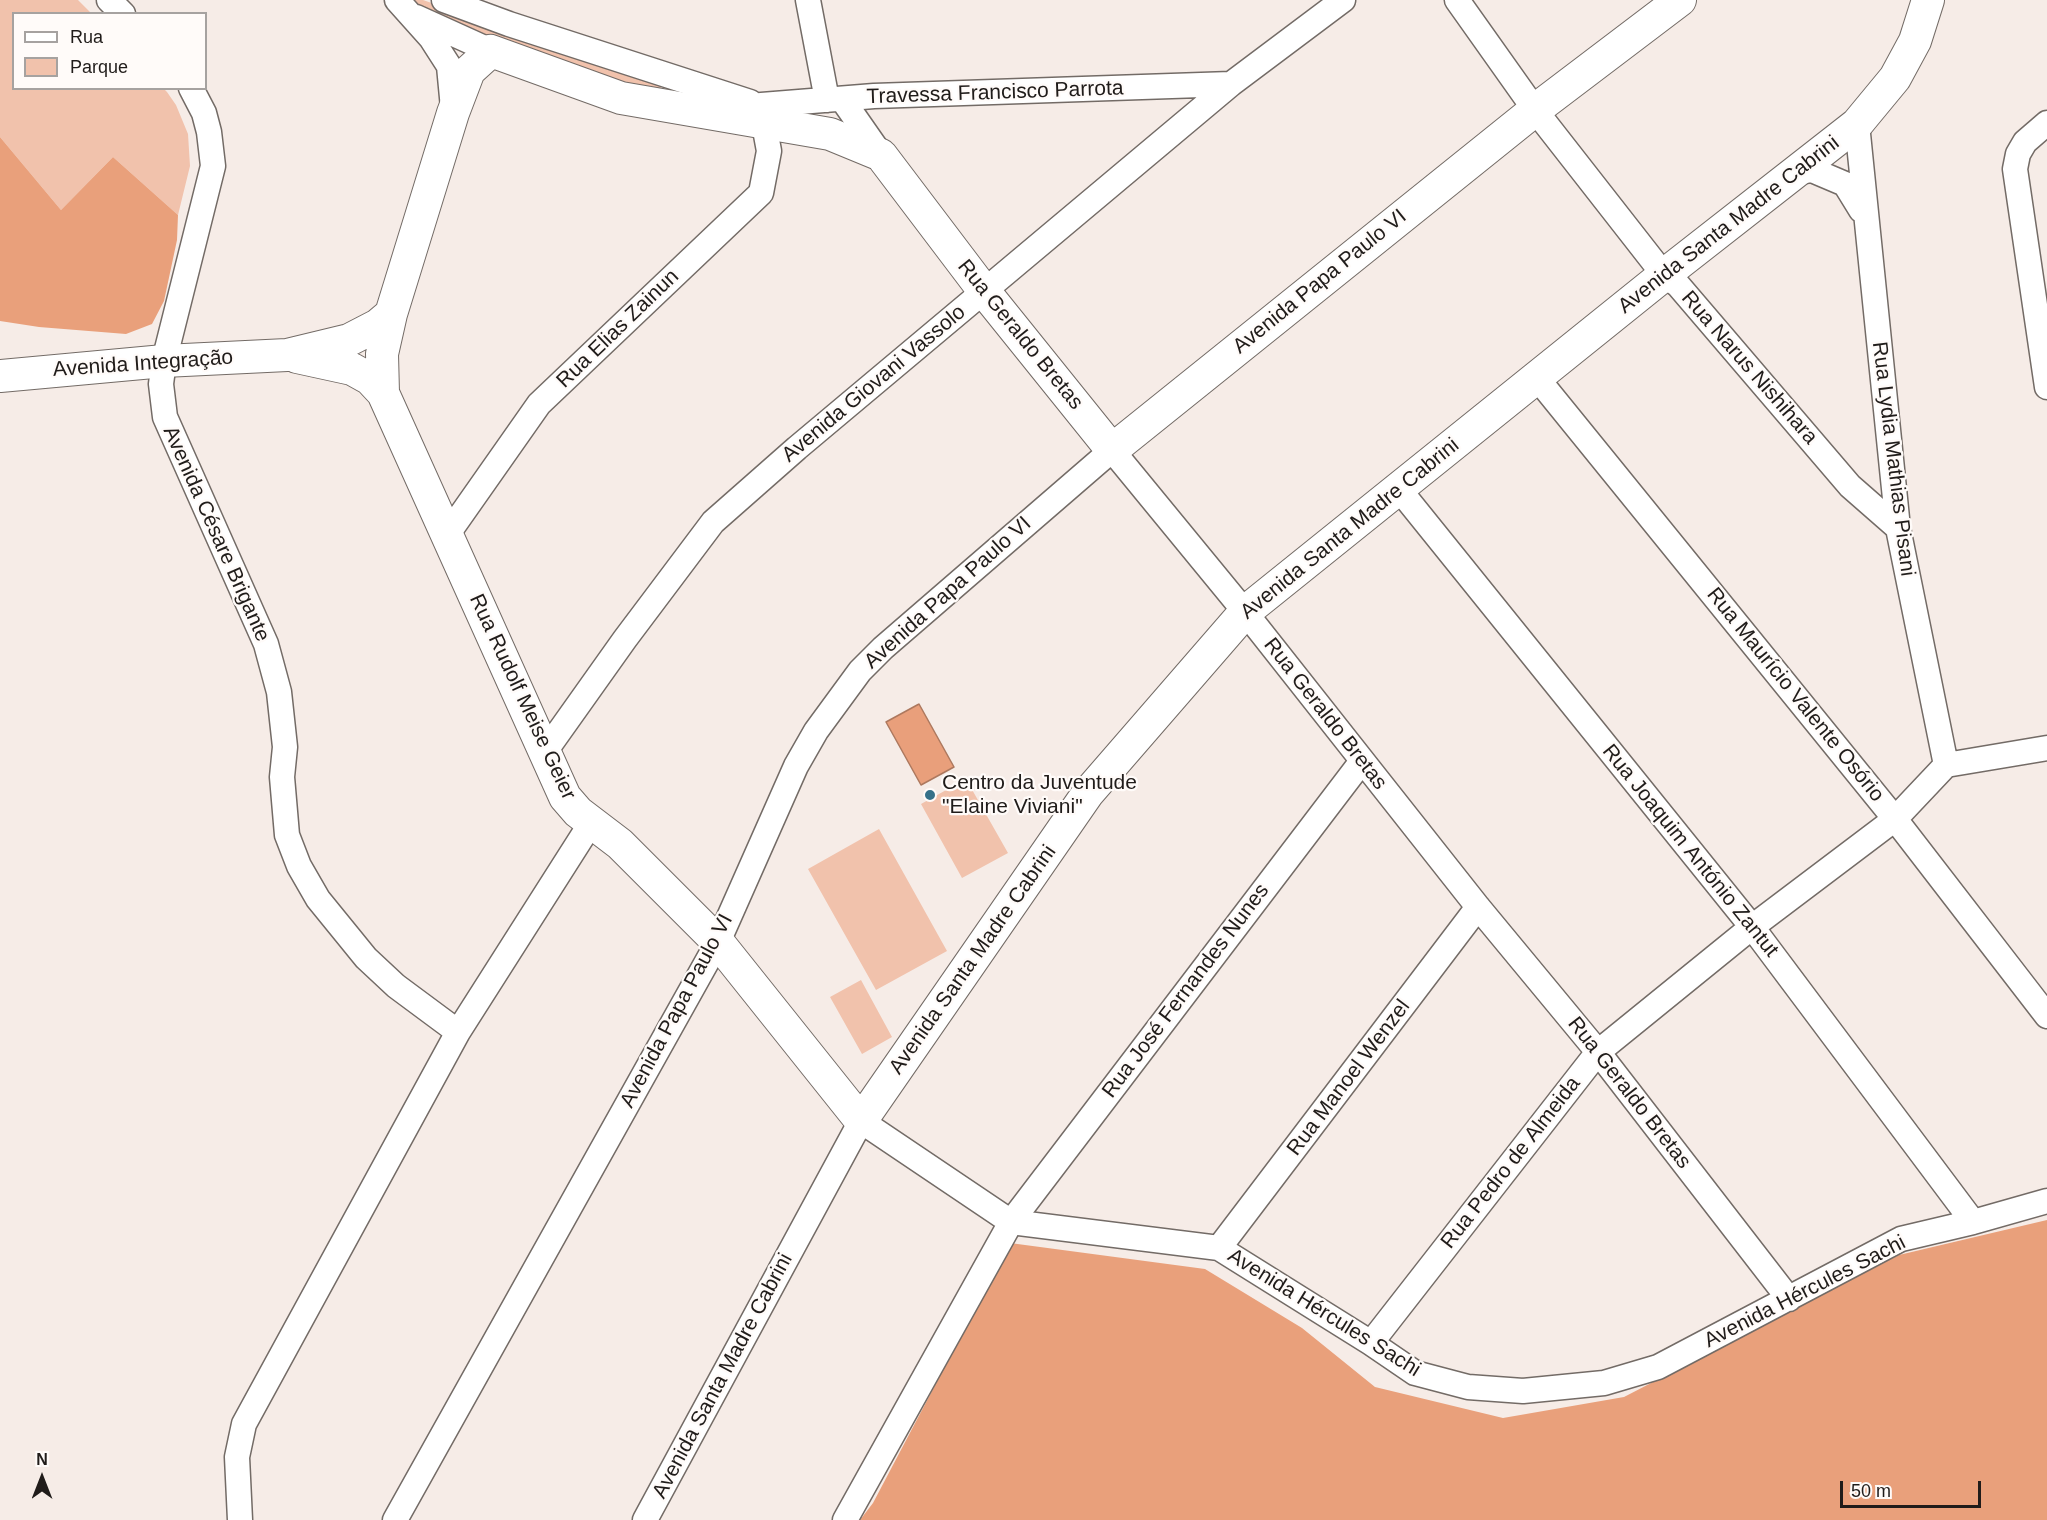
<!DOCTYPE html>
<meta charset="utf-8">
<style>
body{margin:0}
#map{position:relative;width:2047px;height:1520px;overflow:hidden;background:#f6ece7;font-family:Helvetica,sans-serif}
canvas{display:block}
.legend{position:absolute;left:12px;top:12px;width:195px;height:78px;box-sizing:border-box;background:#fffbf9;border:2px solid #a6a2a0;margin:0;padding:8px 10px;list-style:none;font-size:18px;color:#201c1a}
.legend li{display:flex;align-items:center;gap:12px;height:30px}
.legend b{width:30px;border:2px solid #a6a2a0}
.north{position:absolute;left:12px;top:1448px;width:60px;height:60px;-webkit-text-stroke:4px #fffbf9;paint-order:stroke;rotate:0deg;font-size:16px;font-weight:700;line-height:24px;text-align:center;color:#201c1a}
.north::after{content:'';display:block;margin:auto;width:21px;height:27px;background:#201c1a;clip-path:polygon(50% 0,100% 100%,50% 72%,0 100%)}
.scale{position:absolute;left:1840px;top:1481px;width:141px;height:27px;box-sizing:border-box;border:3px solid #201c1a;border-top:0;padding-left:8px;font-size:18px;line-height:21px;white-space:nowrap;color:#201c1a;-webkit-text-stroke:4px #fffbf9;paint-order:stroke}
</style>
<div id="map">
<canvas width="2047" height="1520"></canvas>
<ul class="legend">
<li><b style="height:8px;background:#fff"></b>Rua</li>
<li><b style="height:16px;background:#f1c2ac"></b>Parque</li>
</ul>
<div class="north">N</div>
<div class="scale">50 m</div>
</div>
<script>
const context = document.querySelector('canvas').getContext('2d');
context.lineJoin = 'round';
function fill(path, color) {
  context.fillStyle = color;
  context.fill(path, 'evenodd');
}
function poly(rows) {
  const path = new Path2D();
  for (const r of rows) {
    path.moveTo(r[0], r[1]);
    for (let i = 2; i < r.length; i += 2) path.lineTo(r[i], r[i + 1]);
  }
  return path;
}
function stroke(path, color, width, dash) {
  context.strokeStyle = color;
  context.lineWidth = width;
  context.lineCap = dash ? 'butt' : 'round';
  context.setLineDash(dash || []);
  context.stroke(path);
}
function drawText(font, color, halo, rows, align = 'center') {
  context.font = font + ' Helvetica,sans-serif';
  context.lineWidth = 4.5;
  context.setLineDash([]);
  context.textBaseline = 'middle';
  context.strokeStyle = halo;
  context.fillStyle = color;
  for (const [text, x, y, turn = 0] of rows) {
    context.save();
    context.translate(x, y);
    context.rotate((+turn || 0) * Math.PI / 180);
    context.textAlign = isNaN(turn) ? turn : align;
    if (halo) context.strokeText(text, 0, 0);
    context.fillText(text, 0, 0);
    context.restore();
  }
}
fill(poly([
 [0,0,78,0,91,13,14,14,14,88,163,88,167,92,176,105,188,134,190,166,178,215,113,157,61,210,0,137],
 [409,0,423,0,652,80,661,85,661,92,657,96,474,38],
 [966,779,1008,853,962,878,921,804],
 [879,829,947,951,876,990,808,869],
 [861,980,892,1037,862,1054,830,997]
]), '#f1c2ac');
fill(poly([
 [0,137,61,210,113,157,178,215,177,240,164,301,152,324,126,334,39,327,0,321],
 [2047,1220,2047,1520,860,1520,873,1503,1010,1243,1205,1269,1302,1328,1375,1387,1503,1418,1624,1397,1899,1255]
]), '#e9a07b');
const water = poly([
 [919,704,954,767,921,785,886,722,919,704]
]);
fill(water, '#e99f7b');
stroke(water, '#ad785e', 1.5);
const minor = poly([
 [109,0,123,14],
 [397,0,431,38,449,66,453,108],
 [444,0,509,24,750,102],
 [808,0,827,100],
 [1457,0,1535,110,1664,275,1678,285,1850,486,1898,528],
 [416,17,491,51],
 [191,88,204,113,209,132,213,166,164,361,161,384,165,417,266,644,279,692,285,747,282,777,287,835,299,866,318,899,366,958,396,986,458,1032],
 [842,99,881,155],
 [724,108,874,96,1231,84],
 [2047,123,2025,142,2018,154,2015,169,2047,387],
 [1857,124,1898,528,1946,765],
 [1796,172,1812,170,1845,184,1861,210],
 [1537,378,1895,819,2047,1016],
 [1398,488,1752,927,1973,1222],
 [447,535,539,404,761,193,769,151,764,124],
 [544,753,625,639,713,522,797,448,1231,84,1343,0],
 [1219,1248,1478,907],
 [1371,1343,1598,1052,1752,927,1895,819,1946,765,2047,748],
 [240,1520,237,1457,244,1424,458,1032,591,823],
 [395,1520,718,942,796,766,816,731,860,671,883,648,1112,450,1245,612,1478,907,1598,1052,1789,1299],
 [645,1520,861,1121,1011,1222,1219,1248,1371,1343,1415,1373,1468,1387,1523,1391,1604,1383,1658,1367,1901,1239,1973,1222,2047,1201],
 [845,1520,1011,1222,1362,761]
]);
const major = poly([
 [1680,0,1535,110,1112,450,984,291,881,155,830,134,621,98,491,51,469,71,453,113,391,314,382,354,383,393,565,797,578,812,620,844,718,942,861,1121,1088,793,1245,612,1664,275,1857,124,1895,78,1915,41,1928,0],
 [297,357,352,369,370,379,383,393],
 [0,376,164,361,287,355,349,340,378,325,391,314]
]);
stroke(minor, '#736b66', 27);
stroke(major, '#736b66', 34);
stroke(minor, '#fff', 24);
stroke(major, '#fff', 32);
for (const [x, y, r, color] of [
 [930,795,6,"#367189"]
]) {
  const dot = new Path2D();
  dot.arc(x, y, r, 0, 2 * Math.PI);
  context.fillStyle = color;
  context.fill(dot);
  stroke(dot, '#fffbf9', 2);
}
drawText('21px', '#201c1a', '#fffbf9', [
 ["Travessa Francisco Parrota",995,93,-2],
 ["Avenida Santa Madre Cabrini",1729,225,-38],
 ["Avenida Papa Paulo VI",1320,282,-39],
 ["Rua Elias Zainun",618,329,-44],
 ["Rua Geraldo Bretas",1020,335,51],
 ["Avenida Integração",143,364,-4],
 ["Rua Narus Nishihara",1749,368,49],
 ["Avenida Giovani Vassolo",874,384,-40],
 ["Rua Lydia Mathias Pisani",1893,459,83],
 ["Avenida Santa Madre Cabrini",1350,529,-39],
 ["Avenida Césare Brigante",216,534,66],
 ["Avenida Papa Paulo VI",948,593,-42],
 ["Rua Maurício Valente Osório",1795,695,51],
 ["Rua Rudolf Meise Geier",522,697,65],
 ["Rua Geraldo Bretas",1325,714,52],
 ["Rua Joaquim António Zantut",1690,851,51],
 ["Avenida Santa Madre Cabrini",973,960,-55],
 ["Rua José Fernandes Nunes",1186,991,-53],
 ["Avenida Papa Paulo VI",677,1011,-62],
 ["Rua Manoel Wenzel",1349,1078,-53],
 ["Rua Geraldo Bretas",1629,1093,52],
 ["Rua Pedro de Almeida",1511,1163,-52],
 ["Avenida Hércules Sachi",1805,1292,-27],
 ["Avenida Hércules Sachi",1324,1313,32],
 ["Avenida Santa Madre Cabrini",723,1376,-62]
]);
drawText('21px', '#201c1a', '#fffbf9', [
 ["Centro da Juventude",942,783],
 ["\"Elaine Viviani\"",942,807]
], 'left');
</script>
